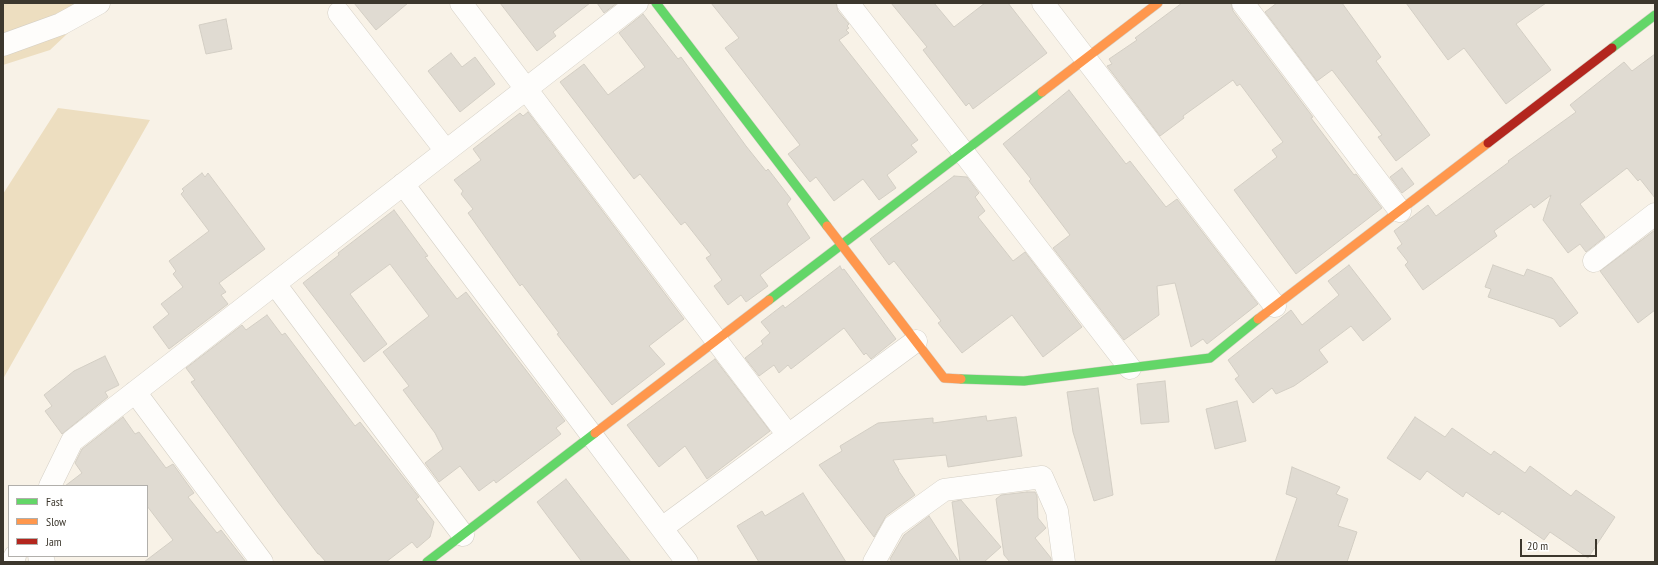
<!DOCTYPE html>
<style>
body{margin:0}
#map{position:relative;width:1658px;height:565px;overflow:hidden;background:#f8f2e7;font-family:"PT Sans Narrow",sans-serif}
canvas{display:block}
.frame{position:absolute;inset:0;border:4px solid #3c372d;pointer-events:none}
.legend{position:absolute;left:8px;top:485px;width:140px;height:72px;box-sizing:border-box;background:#fff;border:1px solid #b1afab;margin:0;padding:5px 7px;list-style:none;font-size:12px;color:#3c372d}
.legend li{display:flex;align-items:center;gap:8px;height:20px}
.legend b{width:20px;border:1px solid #b1afab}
.scale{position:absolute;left:1520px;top:539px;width:77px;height:18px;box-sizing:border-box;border:2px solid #3c372d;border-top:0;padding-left:5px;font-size:12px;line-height:14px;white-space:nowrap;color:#3c372d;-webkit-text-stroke:3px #fff;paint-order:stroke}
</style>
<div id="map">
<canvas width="1658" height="565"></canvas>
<div class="frame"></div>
<ul class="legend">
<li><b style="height:5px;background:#63d668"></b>Fast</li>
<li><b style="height:5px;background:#ff974d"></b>Slow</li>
<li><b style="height:5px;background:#b3261e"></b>Jam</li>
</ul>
<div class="scale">20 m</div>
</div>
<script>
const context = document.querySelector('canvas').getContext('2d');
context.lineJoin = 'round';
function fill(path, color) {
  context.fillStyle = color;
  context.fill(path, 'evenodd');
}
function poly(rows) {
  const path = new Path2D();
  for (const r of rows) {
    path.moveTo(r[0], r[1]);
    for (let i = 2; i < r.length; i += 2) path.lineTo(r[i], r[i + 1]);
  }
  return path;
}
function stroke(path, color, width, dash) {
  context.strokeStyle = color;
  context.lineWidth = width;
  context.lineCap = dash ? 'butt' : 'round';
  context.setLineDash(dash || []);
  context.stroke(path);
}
fill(poly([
 [3,3,100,3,50,50,3,65],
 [58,108,150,120,3,379,3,194]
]), '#eddec0');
const building = poly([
 [354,3,408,3,376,30,354,3],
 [500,3,590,3,553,32,556,36,537,51,500,3],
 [597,3,617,3,604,13,597,3],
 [711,3,836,3,838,11,849,24,847,26,849,28,846,30,849,33,839,40,918,140,911,145,917,152,887,175,896,188,879,200,863,179,834,201,816,177,810,182,788,154,800,145,725,48,739,38,711,3],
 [891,3,934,3,954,27,985,3,1008,3,1047,53,973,109,969,103,966,106,923,50,927,47,891,3],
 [1182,3,1231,3,1233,11,1313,117,1311,118,1354,175,1356,174,1382,208,1296,274,1234,190,1277,157,1272,150,1283,142,1240,84,1237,86,1233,80,1183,116,1184,118,1160,136,1107,66,1112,64,1109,59,1137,40,1135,38,1182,3],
 [1277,3,1342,3,1381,57,1376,61,1430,135,1396,161,1378,137,1382,135,1332,70,1317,81,1265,12,1277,3],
 [1406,3,1546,3,1516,24,1551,70,1506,104,1464,48,1448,60,1406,3],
 [643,14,678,59,681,57,746,146,766,171,768,169,791,199,787,204,810,238,760,275,768,286,746,302,741,295,728,305,714,286,722,280,706,258,711,255,685,222,681,225,640,174,634,179,560,82,584,64,608,95,645,67,619,33,643,14],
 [226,19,232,49,206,54,199,25,226,19],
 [451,53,462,67,475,57,495,84,460,112,428,71,451,53],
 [1655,54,1655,198,1640,179,1638,181,1627,168,1580,204,1605,237,1586,252,1580,244,1568,253,1543,220,1551,195,1534,208,1531,204,1494,231,1497,236,1423,290,1405,265,1408,262,1397,248,1402,244,1394,231,1428,205,1436,216,1509,162,1508,161,1576,112,1570,105,1624,62,1632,71,1655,54],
 [1069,90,1126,164,1130,161,1166,207,1177,199,1258,304,1207,344,1203,339,1191,347,1175,283,1157,286,1159,315,1124,340,1053,248,1070,235,1029,181,1031,179,1003,144,1069,90],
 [528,112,684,319,649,346,665,364,612,405,557,334,559,333,522,284,520,286,468,213,473,209,461,194,463,191,454,180,481,160,473,149,520,113,523,116,528,112],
 [1402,168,1414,184,1402,193,1390,177,1402,168],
 [202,173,205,177,208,173,265,249,219,283,226,292,221,295,228,304,169,349,153,327,169,314,161,304,183,287,173,274,176,271,169,261,209,231,181,194,184,191,182,189,202,173],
 [954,176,967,177,979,193,975,197,985,211,978,217,1013,261,1025,252,1082,327,1043,357,1012,315,962,353,938,323,941,321,894,261,889,265,870,239,954,176],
 [394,210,428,256,425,257,457,299,466,292,565,421,556,428,561,434,496,483,494,480,479,491,460,466,439,482,425,463,443,449,435,433,403,390,409,386,383,352,429,316,390,264,350,294,387,344,364,362,303,283,339,255,338,253,394,210],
 [1655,230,1655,310,1638,323,1600,271,1655,230],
 [1349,265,1391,319,1363,341,1351,326,1319,350,1328,362,1294,386,1276,394,1272,388,1253,403,1235,379,1239,376,1228,360,1291,310,1302,325,1339,295,1328,281,1349,265],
 [1493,265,1524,276,1527,269,1552,278,1578,313,1560,327,1554,319,1488,297,1491,289,1485,287,1493,265],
 [840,266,842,270,844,269,896,339,871,359,866,353,864,355,844,328,791,369,788,365,779,373,774,365,759,376,745,358,763,344,761,341,770,333,761,322,783,305,785,308,840,266],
 [267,315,282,335,285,333,355,426,360,422,419,497,416,499,434,522,430,537,417,548,412,542,386,562,326,562,319,554,318,554,278,502,191,382,195,380,186,368,242,325,246,330,267,315],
 [105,356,119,385,105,392,108,397,62,434,45,411,52,406,44,395,74,371,105,356],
 [715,359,770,431,707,479,685,446,659,467,627,425,715,359],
 [1165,381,1169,422,1141,424,1137,384,1165,381],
 [1098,388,1113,495,1094,501,1073,432,1067,392,1098,388],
 [1237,401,1246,441,1215,449,1206,409,1237,401],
 [986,416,987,421,1016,417,1022,456,948,467,946,455,893,460,899,470,898,470,915,495,886,516,874,537,819,465,842,451,840,446,878,423,933,418,933,423,986,416],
 [123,417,135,434,139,432,166,468,173,464,194,493,188,497,217,533,221,530,246,562,144,562,173,540,147,506,147,486,65,486,82,473,75,463,82,449,123,417],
 [1415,417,1445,437,1452,428,1491,455,1494,451,1525,473,1530,466,1571,496,1576,490,1615,517,1588,558,1550,532,1544,540,1502,511,1499,515,1466,492,1463,497,1427,471,1420,480,1387,458,1415,417],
 [1292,467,1340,487,1336,494,1348,499,1338,526,1357,532,1347,562,1275,562,1297,498,1286,494,1292,467],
 [566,479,608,533,631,562,582,562,537,502,566,479],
 [1027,492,1035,492,1037,496,1038,518,1046,528,1035,538,1051,558,1051,562,1010,562,1004,555,996,499,1001,495,1027,492],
 [803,493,846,562,759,562,737,526,762,511,765,516,803,493],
 [961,500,1001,547,984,562,960,562,952,502,961,500],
 [929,516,959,562,892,562,890,559,904,535,929,516]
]);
fill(building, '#e0dbd2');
stroke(building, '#d3cec4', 1);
const street = poly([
 [461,3,788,435],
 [848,3,1130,368],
 [1043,3,1275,306],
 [1243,3,1400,211],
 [339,13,446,151],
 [3,45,61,24,99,3],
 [403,184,687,562],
 [1594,261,1655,214],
 [275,284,463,535],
 [135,392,262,562],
 [50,486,72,441,637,3],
 [662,528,916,341],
 [39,556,44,562],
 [12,562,15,556],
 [874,562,894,526,944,490,1042,477,1057,511,1064,562]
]);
const fast = poly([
 [656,3,827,226],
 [1612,48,1655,15],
 [769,300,1042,92],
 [961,379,1024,381,1210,358,1258,319],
 [427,562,595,433]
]);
const slow = poly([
 [1042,92,1158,3],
 [827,226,944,378,961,379],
 [1258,319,1488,143],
 [595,433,769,300]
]);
const jam = poly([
 [1488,143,1612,48]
]);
stroke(street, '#d4cfc5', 23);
stroke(fast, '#d4cfc5', 10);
stroke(slow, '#d4cfc5', 10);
stroke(jam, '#d4cfc5', 10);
stroke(street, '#fefdfb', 22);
stroke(fast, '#63d668', 9);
stroke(slow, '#ff974d', 9);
stroke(jam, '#b3261e', 9);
</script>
